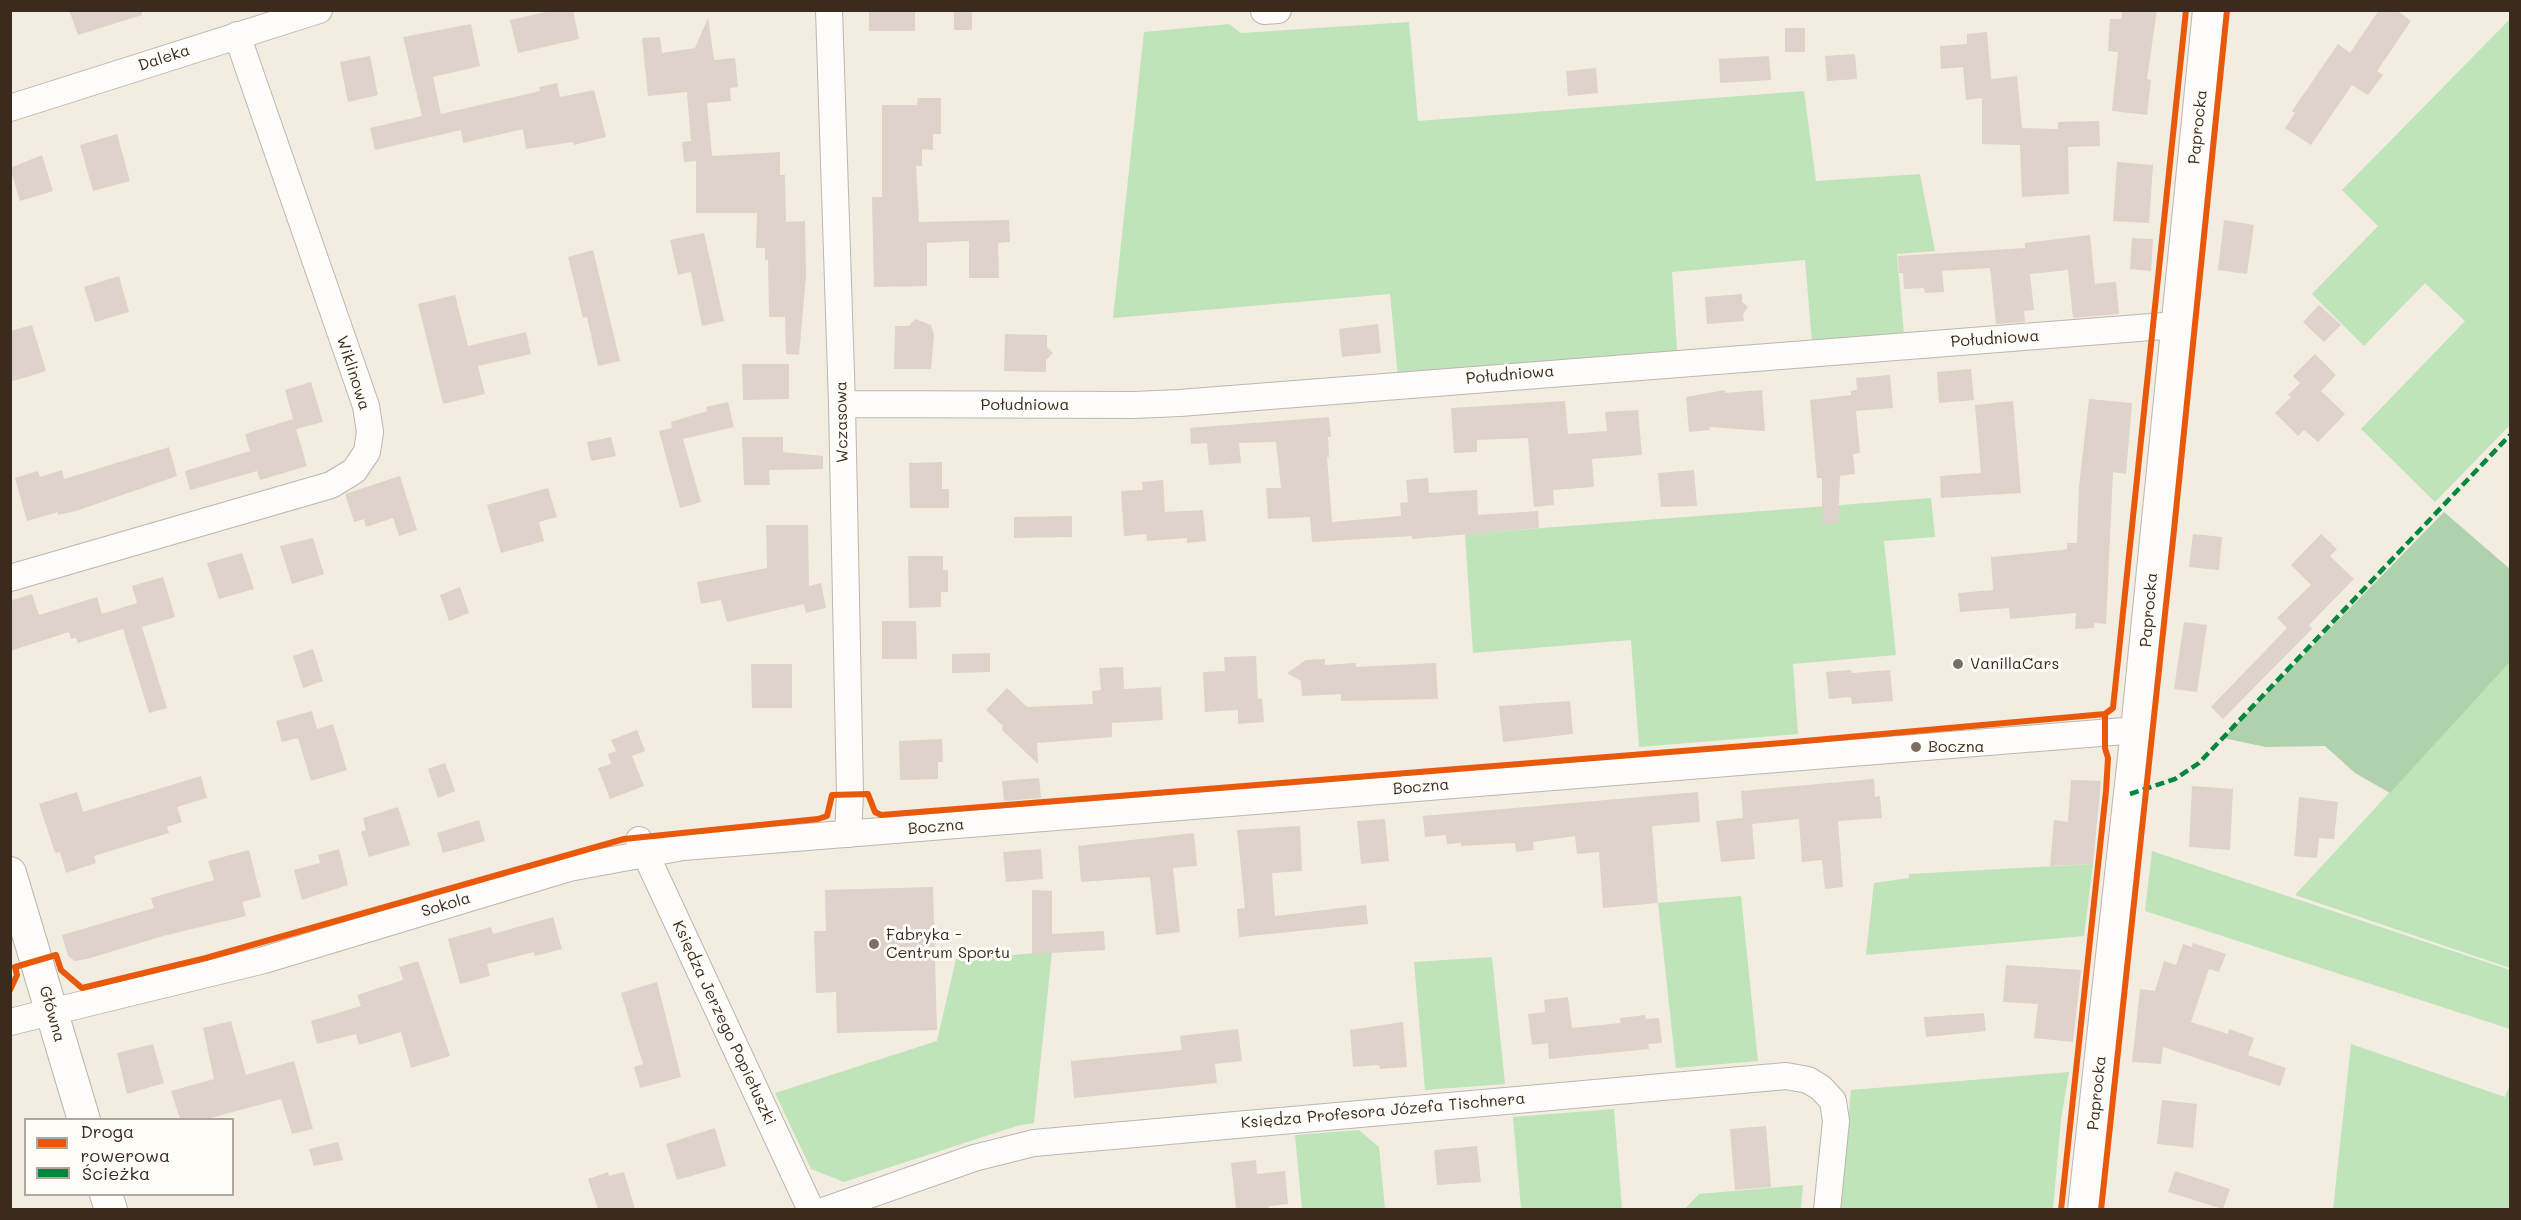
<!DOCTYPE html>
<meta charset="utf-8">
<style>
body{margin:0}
#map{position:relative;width:2521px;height:1220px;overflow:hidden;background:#f2ece1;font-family:Mali,sans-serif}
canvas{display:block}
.frame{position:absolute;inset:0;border:12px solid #3b2a1e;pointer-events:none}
.legend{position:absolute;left:24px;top:1118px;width:210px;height:78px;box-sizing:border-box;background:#fdfcf7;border:2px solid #afa8a0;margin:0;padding:8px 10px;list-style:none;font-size:18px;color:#3b2a1e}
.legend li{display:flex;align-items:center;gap:12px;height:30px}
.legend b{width:30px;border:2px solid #afa8a0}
</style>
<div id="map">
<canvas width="2521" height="1220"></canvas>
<div class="frame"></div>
<ul class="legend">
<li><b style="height:8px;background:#e8590c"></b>Droga rowerowa</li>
<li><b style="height:8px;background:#00873e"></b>Ścieżka</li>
</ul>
</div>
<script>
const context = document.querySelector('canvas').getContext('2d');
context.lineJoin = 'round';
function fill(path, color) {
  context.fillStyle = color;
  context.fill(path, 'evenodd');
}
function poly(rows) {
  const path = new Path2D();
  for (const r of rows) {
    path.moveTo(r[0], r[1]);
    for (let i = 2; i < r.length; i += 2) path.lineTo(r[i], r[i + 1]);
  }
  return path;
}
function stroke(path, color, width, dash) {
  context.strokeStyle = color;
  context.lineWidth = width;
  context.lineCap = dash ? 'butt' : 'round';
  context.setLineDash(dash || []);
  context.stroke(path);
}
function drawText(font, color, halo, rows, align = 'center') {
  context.font = font + ' Mali,sans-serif';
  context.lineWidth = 6;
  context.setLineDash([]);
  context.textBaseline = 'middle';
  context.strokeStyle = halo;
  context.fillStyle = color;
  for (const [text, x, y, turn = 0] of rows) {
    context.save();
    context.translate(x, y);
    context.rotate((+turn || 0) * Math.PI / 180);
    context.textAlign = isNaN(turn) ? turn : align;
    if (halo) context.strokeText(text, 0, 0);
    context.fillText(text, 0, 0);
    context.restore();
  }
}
fill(poly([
 [2510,19,2510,425,2435,502,2361,429,2465,321,2425,283,2364,346,2312,294,2378,226,2342,190],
 [1409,22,1418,121,1804,91,1816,181,1920,174,1935,251,1897,254,1904,335,1812,343,1805,260,1672,272,1677,351,1398,377,1390,294,1113,318,1144,32,1229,24,1241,33],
 [1931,498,1935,537,1884,541,1896,655,1793,664,1798,734,1639,747,1631,640,1473,653,1465,534],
 [2510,662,2510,968,2295,895],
 [2152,851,2510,970,2510,1029,2145,911],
 [2093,864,2084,936,1866,955,1874,883,1909,878,1909,874],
 [1741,896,1758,1061,1676,1068,1658,903],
 [1052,952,1034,1123,1020,1125,844,1182,811,1169,775,1093,937,1041,956,959],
 [1492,957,1505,1084,1425,1090,1414,962],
 [2351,1044,2505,1097,2510,1084,2510,1209,2333,1209],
 [2069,1072,2061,1119,2053,1209,1840,1210,1851,1090],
 [1614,1109,1622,1209,1521,1209,1513,1117],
 [1359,1130,1379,1147,1385,1209,1302,1209,1295,1135],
 [1803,1185,1801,1209,1685,1209,1699,1194]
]), '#c0e4b9');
fill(poly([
 [2444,512,2510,569,2510,662,2390,793,2355,773,2325,746,2266,747,2223,738]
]), '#afd2ac');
fill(poly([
 [69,10,142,10,142,15,78,35],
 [554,10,573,10,579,39,518,53,510,20],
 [869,10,915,10,915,31,869,31],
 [954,10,972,10,972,30,954,30],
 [2122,10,2157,10,2147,79,2151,80,2147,115,2112,111,2118,52,2108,51,2110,19,2121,19],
 [2379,10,2397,10,2411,21,2377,71,2383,75,2368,95,2352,85,2311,145,2285,128,2295,113,2292,111,2338,44,2350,53],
 [708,18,714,60,735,58,738,87,730,88,731,101,707,103,712,156,780,152,780,175,785,175,786,222,805,221,806,276,799,355,786,354,785,317,769,317,768,260,765,260,765,248,756,248,757,213,696,213,696,161,684,162,682,142,691,141,687,92,648,96,642,38,660,37,662,53,695,48],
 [471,24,480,66,433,77,441,114,540,91,539,87,557,83,560,97,594,90,606,137,574,145,573,142,526,149,523,129,463,143,461,130,375,150,370,128,422,116,403,37],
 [1785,28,1805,28,1805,52,1785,52],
 [1987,32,1991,79,2017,76,2022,128,2058,129,2058,122,2099,121,2100,146,2068,147,2069,194,2022,197,2020,145,1982,144,1982,98,1966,100,1963,67,1941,69,1940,46,1967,44,1967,34],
 [1855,54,1857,79,1827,81,1825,56],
 [370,56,378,95,348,102,340,62],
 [1769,56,1771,80,1720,83,1719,59],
 [1596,68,1598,93,1568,96,1566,71],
 [918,98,941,98,941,134,933,134,933,150,922,149,922,166,916,166,919,222,1009,220,1010,242,998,243,999,278,969,278,969,241,927,243,927,286,874,287,872,197,882,197,882,105,917,105],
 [117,134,130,181,93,191,80,145],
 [42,155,53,191,20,201,10,168],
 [2117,162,2153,165,2149,223,2113,221],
 [2224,220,2254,225,2247,274,2218,270],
 [704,233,724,321,702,326,691,272,678,275,670,240],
 [2090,235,2095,284,2116,282,2119,314,2073,318,2068,270,2030,274,2034,310,2024,311,2025,322,1996,324,1990,268,1942,271,1944,292,1925,293,1924,288,1904,289,1903,273,1899,273,1898,256,2025,248,2025,243],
 [2132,238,2153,239,2151,271,2130,269],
 [593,250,620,361,598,366,587,317,583,318,568,257],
 [119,276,129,312,95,322,84,287],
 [1742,294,1742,302,1748,307,1743,314,1744,321,1707,324,1705,297],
 [455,295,468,346,526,332,531,354,478,366,485,394,443,404,418,304],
 [2319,305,2341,325,2324,342,2303,322],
 [915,319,931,325,934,335,931,369,894,369,895,326,909,326],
 [1378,324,1381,353,1342,357,1339,329],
 [32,325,46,371,10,382,10,331],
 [1005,334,1047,335,1047,347,1053,353,1046,360,1046,372,1004,371],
 [2315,354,2336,375,2321,391,2345,414,2318,442,2304,430,2298,436,2275,413,2291,397,2288,395,2300,383,2293,376],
 [742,364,789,364,789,399,743,400],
 [1971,369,1974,400,1939,403,1937,372],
 [1890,375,1893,408,1856,411,1860,453,1853,454,1855,474,1840,476,1838,524,1822,523,1822,478,1817,478,1810,400,1851,395,1851,391,1857,390,1856,378],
 [311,382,323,422,296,429,285,390],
 [1725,390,1725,393,1762,390,1765,431,1709,427,1710,430,1689,432,1686,397],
 [2089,399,2132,403,2126,474,2113,472,2106,624,2094,623,2094,628,2075,629,2076,613,2010,619,2009,608,1960,612,1958,593,1993,590,1991,557,2062,550,2067,549,2067,543,2077,543,2079,487],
 [1565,401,1568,434,1607,431,1605,412,1638,410,1642,455,1592,459,1594,487,1553,490,1554,505,1534,507,1528,438,1477,440,1477,452,1454,453,1451,408],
 [2013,401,2021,493,1941,498,1940,476,1981,473,1975,405],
 [728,402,734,427,683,439,701,502,680,508,659,431,672,428,671,422,707,411,706,407],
 [1329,417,1331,437,1328,437,1329,457,1327,457,1332,522,1401,516,1400,503,1408,502,1406,480,1428,478,1429,493,1477,490,1478,515,1538,511,1539,528,1412,539,1412,536,1312,542,1310,517,1268,519,1266,488,1281,488,1276,442,1239,443,1241,463,1209,465,1207,443,1191,444,1190,428],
 [293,419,307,466,260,480,257,471,190,490,185,471,250,451,245,434],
 [611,437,616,456,591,461,587,442],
 [742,437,783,437,783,452,823,456,823,469,769,470,770,485,744,485],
 [169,447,177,476,76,511,58,515,58,512,27,521,15,478,38,471,40,477,62,470,64,479],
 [942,462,942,489,949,489,949,508,910,508,909,463],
 [1694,470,1697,506,1661,507,1658,473],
 [400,476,417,530,399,536,393,518,366,527,364,519,354,522,345,494],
 [1163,480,1165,512,1203,510,1206,541,1187,543,1187,538,1147,541,1146,534,1124,536,1121,491,1143,490,1142,482],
 [548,488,557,517,539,522,544,541,501,553,487,505],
 [1072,516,1072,537,1014,538,1014,517],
 [766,525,808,525,809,586,821,583,826,608,806,613,804,604,727,622,721,600,701,604,697,582,767,568],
 [2193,534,2222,537,2219,570,2189,567],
 [2321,534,2337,549,2330,556,2354,579,2309,625,2312,629,2223,719,2211,707,2287,628,2277,618,2311,585,2291,565],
 [313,538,324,574,292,584,280,546],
 [242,553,254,589,219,599,207,563],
 [908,556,943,556,943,570,948,570,948,592,941,592,941,607,909,608],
 [163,577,175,617,142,627,167,708,149,713,123,629,78,643,76,638,71,639,69,632,10,651,10,601,32,594,39,615,97,597,102,614,137,603,132,586],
 [460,587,469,613,449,621,440,595],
 [882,621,916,621,917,659,882,659],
 [2184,622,2207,625,2197,692,2174,689],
 [313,649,323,681,303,688,293,656],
 [990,653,990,672,952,673,952,654],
 [1256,656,1258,699,1262,698,1264,722,1238,724,1238,710,1205,712,1203,672,1225,671,1224,657],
 [1325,659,1325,665,1356,663,1356,667,1436,663,1438,699,1341,701,1341,694,1302,696,1301,681,1287,673,1306,660],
 [751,664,792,664,792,708,752,708],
 [1123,667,1124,689,1161,687,1163,720,1112,723,1112,737,1037,743,1038,764,1002,730,1003,726,986,710,1007,688,1027,707,1093,704,1092,691,1101,690,1099,668],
 [1851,670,1852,673,1890,670,1893,701,1852,704,1851,697,1829,699,1826,672],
 [1570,701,1573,734,1503,742,1499,706],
 [312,711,317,729,333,724,347,770,311,781,298,738,282,742,276,721],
 [637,730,645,751,632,756,644,786,610,799,598,768,611,764,608,754,616,751,611,740],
 [942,739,943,762,938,762,938,779,900,780,899,741],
 [445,763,455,791,438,798,428,769],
 [201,776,207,798,177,807,182,822,167,827,169,833,94,856,96,863,66,873,60,852,55,853,39,804,77,792,83,812],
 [1039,778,1041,798,1004,801,1002,781],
 [1874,779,1875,797,1880,796,1882,818,1838,821,1843,887,1825,889,1822,860,1802,862,1799,819,1752,824,1755,859,1721,862,1716,821,1743,818,1741,791],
 [2071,780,2101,781,2093,864,2050,866,2054,820,2068,822],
 [2192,786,2233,789,2230,850,2189,847],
 [1698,792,1700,822,1652,826,1658,903,1603,908,1599,852,1577,854,1575,836,1533,842,1534,850,1516,852,1515,843,1461,846,1461,843,1447,844,1446,835,1425,837,1423,816],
 [2299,797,2338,802,2334,839,2319,838,2317,858,2294,856],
 [398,807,410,845,369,857,361,832,366,830,363,818],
 [1385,819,1389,861,1361,864,1357,821],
 [479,820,485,841,443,853,437,833],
 [1300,826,1302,871,1272,873,1275,916,1366,905,1368,924,1239,937,1237,909,1245,908,1237,830],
 [1194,833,1197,866,1173,868,1180,932,1156,935,1150,877,1081,882,1078,846],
 [339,849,348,885,302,900,294,870,320,863,318,855],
 [1041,849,1043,879,1006,882,1003,852],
 [249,850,261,897,242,902,246,916,163,936,87,959,75,961,68,956,62,935,154,908,151,898,214,880,208,861],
 [933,887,937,1030,837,1033,836,992,816,993,814,931,826,931,825,890],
 [1032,890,1052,891,1052,934,1104,931,1105,950,1032,954],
 [553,917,562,949,535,956,534,952,487,964,490,976,460,984,448,939,491,927,493,934],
 [2193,943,2226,954,2219,972,2209,969,2191,1022,2228,1034,2229,1029,2254,1038,2248,1055,2286,1068,2280,1086,2163,1047,2161,1064,2132,1062,2140,989,2155,991,2164,961,2176,965,2183,944,2192,947],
 [418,961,450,1056,411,1068,401,1032,359,1045,356,1034,317,1044,311,1021,361,1006,357,995,403,980,399,967],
 [2006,965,2081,970,2073,1042,2034,1038,2038,1004,2003,1002],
 [657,982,681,1077,640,1088,634,1067,643,1064,621,993],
 [1568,997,1572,1028,1621,1023,1620,1018,1645,1015,1646,1019,1659,1018,1662,1043,1648,1044,1649,1049,1549,1059,1548,1043,1532,1045,1528,1014,1545,1012,1544,1000],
 [1984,1013,1986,1031,1926,1037,1924,1017],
 [231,1021,246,1075,294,1061,313,1129,292,1134,281,1099,207,1119,180,1119,171,1091,214,1079,203,1028],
 [1403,1022,1407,1067,1380,1069,1379,1065,1353,1067,1350,1030],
 [1238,1029,1242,1061,1215,1064,1217,1083,1074,1098,1071,1061,1182,1050,1180,1036],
 [153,1044,164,1083,127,1094,117,1053],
 [2162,1100,2197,1104,2193,1148,2157,1144],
 [1766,1126,1771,1187,1735,1190,1730,1129],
 [715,1128,726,1166,677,1180,666,1144],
 [338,1142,343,1160,314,1166,309,1149],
 [1477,1146,1481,1182,1437,1185,1434,1150],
 [1256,1160,1257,1174,1285,1171,1288,1204,1269,1206,1269,1209,1236,1209,1231,1163],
 [2175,1171,2230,1189,2223,1209,2168,1192],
 [608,1172,609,1176,624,1172,635,1209,598,1209,588,1179]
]), '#dfd2cb');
const minor = poly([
 [829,10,842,404,850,794,848,834],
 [1264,11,1278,10],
 [10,108,319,10],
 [842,404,1134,405,1180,403,2177,325],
 [10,578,331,485,354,471,367,452,370,432,366,406,237,35],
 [639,840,811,1210],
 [10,1022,264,960,569,868,683,847,2137,730],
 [826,1210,974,1158,1034,1143,1786,1076,1808,1080,1821,1088,1833,1101,1836,1121,1827,1210]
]);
const tertiary = poly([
 [10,873,84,1120],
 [106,1194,111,1210],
 [2084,1210,2137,730,2209,10]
]);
stroke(minor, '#bcb7af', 28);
stroke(tertiary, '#bcb7af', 34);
stroke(minor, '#fdfcfa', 26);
stroke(tertiary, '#fdfcfa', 32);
stroke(poly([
 [2130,794,2175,779,2199,763,2510,435]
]), '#00873e', 4.5, [9, 4.5]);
stroke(poly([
 [10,990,17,975,15,967,56,955,61,970,82,988,206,958,624,839,818,819,827,816,832,795,868,794,875,812,881,815,1782,743,2105,714,2113,708,2186,10],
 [2061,1210,2106,791,2108,758,2105,748,2105,714],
 [2101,1210,2174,530,2227,10]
]), '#e8590c', 6);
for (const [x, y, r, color] of [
 [1958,664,6,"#7b6e62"],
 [1916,747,6,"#7b6e62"],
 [874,944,6,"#7b6e62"]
]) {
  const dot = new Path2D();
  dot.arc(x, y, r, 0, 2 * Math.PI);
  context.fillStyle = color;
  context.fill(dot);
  stroke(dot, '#fdfcf7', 2);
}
drawText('16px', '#3b2a1e', '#fdfcf7', [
 ["Daleka",164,58,-18],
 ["Paprocka",2198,127,-84],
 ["Południowa",1995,339,-4],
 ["Wiklinowa",353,373,72],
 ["Południowa",1510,375,-5],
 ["Południowa",1025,405],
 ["Wczasowa",842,422,-91],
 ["Paprocka",2149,610,-85],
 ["Boczna",1421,787,-5],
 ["Boczna",936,827,-5],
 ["Sokola",446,905,-17],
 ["Główna",52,1014,74],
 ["Księdza Jerzego Popiełuszki",724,1023,65],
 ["Paprocka",2097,1093,-84],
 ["Księdza Profesora Józefa Tischnera",1383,1111,-5]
]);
drawText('16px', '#3b2a1e', '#fdfcf7', [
 ["VanillaCars",1970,664],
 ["Boczna",1928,747],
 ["Fabryka -",886,935],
 ["Centrum Sportu",886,953]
], 'left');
</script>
